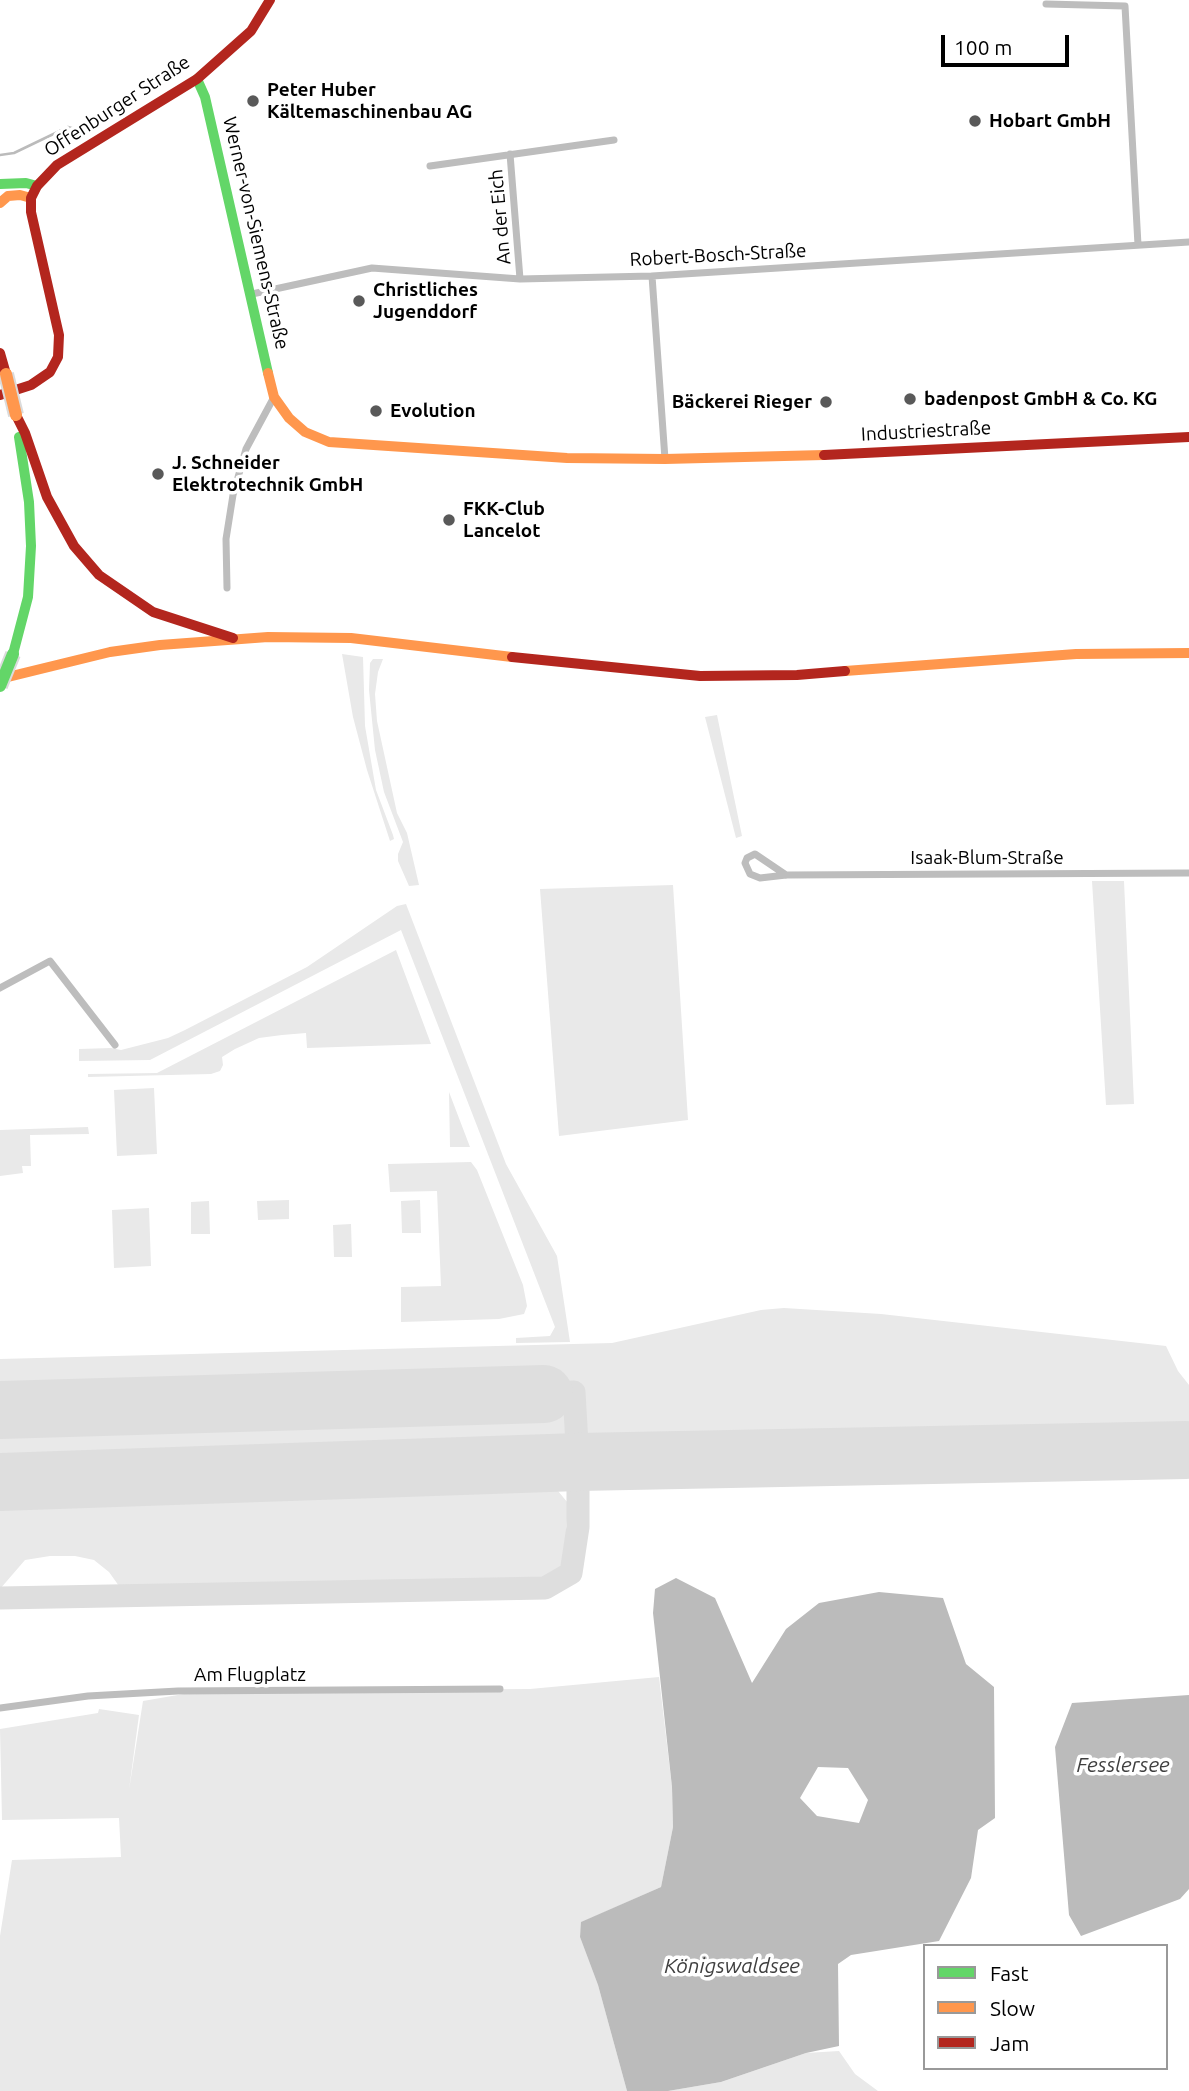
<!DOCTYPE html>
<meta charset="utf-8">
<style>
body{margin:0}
#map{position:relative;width:1189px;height:2091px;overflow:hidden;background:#fff;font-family:Ubuntu,sans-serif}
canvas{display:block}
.legend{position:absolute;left:923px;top:1944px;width:245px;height:126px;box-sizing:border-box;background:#fff;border:2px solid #999;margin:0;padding:9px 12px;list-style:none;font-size:21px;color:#000}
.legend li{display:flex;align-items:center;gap:14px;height:35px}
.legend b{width:35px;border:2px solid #999}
.scale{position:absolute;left:941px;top:35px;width:128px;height:32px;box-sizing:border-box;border:4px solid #000;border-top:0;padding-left:9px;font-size:21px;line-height:24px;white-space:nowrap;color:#000;-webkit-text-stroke:5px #fff;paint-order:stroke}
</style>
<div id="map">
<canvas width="1189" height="2091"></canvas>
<ul class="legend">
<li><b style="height:9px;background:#63d668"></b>Fast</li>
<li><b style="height:9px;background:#ff974d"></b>Slow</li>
<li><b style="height:9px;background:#b3261e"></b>Jam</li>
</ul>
<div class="scale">100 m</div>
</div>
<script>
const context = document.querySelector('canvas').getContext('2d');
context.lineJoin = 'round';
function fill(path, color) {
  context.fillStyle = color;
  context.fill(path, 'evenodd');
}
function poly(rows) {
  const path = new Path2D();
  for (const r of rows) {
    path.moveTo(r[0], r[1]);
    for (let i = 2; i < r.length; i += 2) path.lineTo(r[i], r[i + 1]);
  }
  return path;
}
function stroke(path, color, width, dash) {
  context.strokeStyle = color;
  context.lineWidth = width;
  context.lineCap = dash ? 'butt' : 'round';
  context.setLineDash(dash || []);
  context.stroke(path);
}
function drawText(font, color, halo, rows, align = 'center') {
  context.font = font + ' Ubuntu,sans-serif';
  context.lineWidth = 7;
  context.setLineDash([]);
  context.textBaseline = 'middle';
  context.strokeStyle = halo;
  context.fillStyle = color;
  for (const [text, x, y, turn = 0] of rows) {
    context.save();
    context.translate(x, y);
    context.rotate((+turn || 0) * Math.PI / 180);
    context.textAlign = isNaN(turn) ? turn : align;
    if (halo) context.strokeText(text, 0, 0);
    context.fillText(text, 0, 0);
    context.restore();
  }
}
fill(poly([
 [342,654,363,657,365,726,376,790,393,835,394,839,390,841,367,770,353,717],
 [373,659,383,659,378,672,375,694,377,721,397,813,407,833,419,885,409,886,398,861,398,854,403,842,384,792,375,750,369,690,370,663],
 [717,715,742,836,736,838,705,717],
 [1092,881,1124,881,1134,1104,1106,1105],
 [673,885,688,1120,559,1136,540,889],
 [406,904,506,1164,557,1256,570,1342,516,1343,516,1338,550,1336,555,1327,401,930,150,1060,79,1061,79,1049,111,1048,121,1050,168,1038,185,1030,307,967,397,906],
 [396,950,431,1044,307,1048,306,1033,282,1035,259,1038,235,1049,222,1057,223,1065,220,1071,211,1074,88,1077,88,1074,157,1073],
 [154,1088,157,1154,117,1156,114,1090],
 [449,1092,470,1147,450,1147],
 [88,1127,89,1134,30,1135,31,1166,22,1166,23,1173,0,1176,0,1130],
 [471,1162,477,1170,523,1285,527,1306,524,1314,499,1319,401,1322,401,1287,441,1286,437,1191,390,1192,388,1164],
 [289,1200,289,1219,258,1220,257,1201],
 [420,1200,421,1233,402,1233,401,1201],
 [209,1201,210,1234,191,1234,191,1202],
 [149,1208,151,1266,114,1268,112,1210],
 [351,1224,352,1257,334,1257,333,1225],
 [784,1308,881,1314,1166,1346,1178,1371,1189,1385,1189,1436,771,1445,0,1469,0,1359,612,1343,761,1310],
 [548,1479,568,1503,564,1564,542,1581,124,1593,109,1572,94,1560,75,1556,50,1556,25,1560,0,1589,0,1495],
 [659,1677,672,1787,673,1827,661,1887,582,1922,580,1937,598,1985,627,2091,0,2091,0,1936,12,1860,121,1857,119,1818,2,1820,0,1729,98,1713,99,1709,139,1715,129,1790,143,1701,201,1691,530,1689],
 [839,2051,855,2074,878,2091,668,2091,721,2082,806,2053]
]), '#e9e9e9');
fill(poly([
 [676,1578,715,1598,752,1683,786,1629,819,1603,879,1592,943,1598,966,1664,994,1687,995,1818,978,1830,971,1878,939,1941,851,1955,838,1964,839,2046,806,2053,721,2082,668,2091,627,2091,598,1985,580,1937,581,1922,661,1887,673,1827,672,1787,653,1613,655,1589],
 [818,1767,848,1768,868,1800,859,1823,817,1816,800,1798],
 [1189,1695,1189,1889,1180,1899,1081,1936,1069,1915,1055,1747,1072,1703]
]), '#bbb');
stroke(poly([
 [0,155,14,153,68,127,75,129]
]), '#bbb', 2.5);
stroke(poly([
 [0,1598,545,1588,571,1573,578,1527,578,1462,574,1392,544,1394]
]), '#dedede', 23);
stroke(poly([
 [0,1410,544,1394],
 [0,1482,578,1462,1186,1450]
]), '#dedede', 58);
stroke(poly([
 [1046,4,1125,6,1138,245],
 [510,154,520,279],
 [430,166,614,140],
 [652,276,665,459],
 [252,294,372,268,520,279,652,276,1189,242],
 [227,588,226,539,233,495,246,449,274,397],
 [786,875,755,854,747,858,745,863,750,874,760,878,786,875,1189,873],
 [0,988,50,961,115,1045],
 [0,1708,88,1696,178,1691,500,1689]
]), '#bdbdbd', 7);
stroke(poly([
 [197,79,205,97,268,373],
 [0,184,26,183,37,186],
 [13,654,28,597,31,546,29,502,19,437]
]), '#63d668', 10);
stroke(poly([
 [0,203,8,196,20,195,31,198],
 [268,373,274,397,289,418,305,432,329,442,567,458,665,459,824,455],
 [845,671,1076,654,1189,653],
 [0,679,110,652,160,645,268,637,351,638,512,657]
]), '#ff974d', 10);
stroke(poly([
 [0,353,6,374],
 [0,395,31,385,50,372,58,357,59,335,31,212,31,198,37,186,57,165,197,79,251,31,270,0],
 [16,415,25,433,47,497,74,546,99,575,153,612,233,638],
 [824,455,1189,437],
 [512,657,700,676,797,675,845,671]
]), '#b3261e', 10);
const fastBridge = poly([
 [0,686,13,654]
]);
const slowBridge = poly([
 [6,374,16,415]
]);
stroke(fastBridge, '#dbdbdb', 16, []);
stroke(slowBridge, '#dbdbdb', 16, []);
stroke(fastBridge, '#63d668', 12);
stroke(slowBridge, '#ff974d', 12);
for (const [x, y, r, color] of [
 [253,101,7,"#595959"],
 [975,121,7,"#595959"],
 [359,301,7,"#595959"],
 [910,399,7,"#595959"],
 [826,402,7,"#595959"],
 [376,411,7,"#595959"],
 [158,474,7,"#595959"],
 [449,520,7,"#595959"]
]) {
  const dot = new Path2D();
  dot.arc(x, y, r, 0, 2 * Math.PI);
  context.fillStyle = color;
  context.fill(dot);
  stroke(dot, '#fff', 2.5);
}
drawText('bold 19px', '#000', '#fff', [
 ["Peter Huber",267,90],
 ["Kältemaschinenbau AG",267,112],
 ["Hobart GmbH",989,121],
 ["Christliches",373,290],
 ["Jugenddorf",373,312],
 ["badenpost GmbH & Co. KG",924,399],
 ["Bäckerei Rieger",812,402,"right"],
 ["Evolution",390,411],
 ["J. Schneider",172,463],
 ["Elektrotechnik GmbH",172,485],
 ["FKK-Club",463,509],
 ["Lancelot",463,531]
], 'left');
drawText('19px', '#000', '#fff', [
 ["Offenburger Straße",117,106,-33],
 ["An der Eich",500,217,-95],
 ["Werner-von-Siemens-Straße",256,233,77],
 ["Robert-Bosch-Straße",718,255,-3],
 ["Industriestraße",926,431,-3],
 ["Isaak-Blum-Straße",987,858],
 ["Am Flugplatz",250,1675]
]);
drawText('italic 21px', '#3f3f3f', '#fff', [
 ["Fesslersee",1123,1765],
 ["Königswaldsee",732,1966]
]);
</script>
